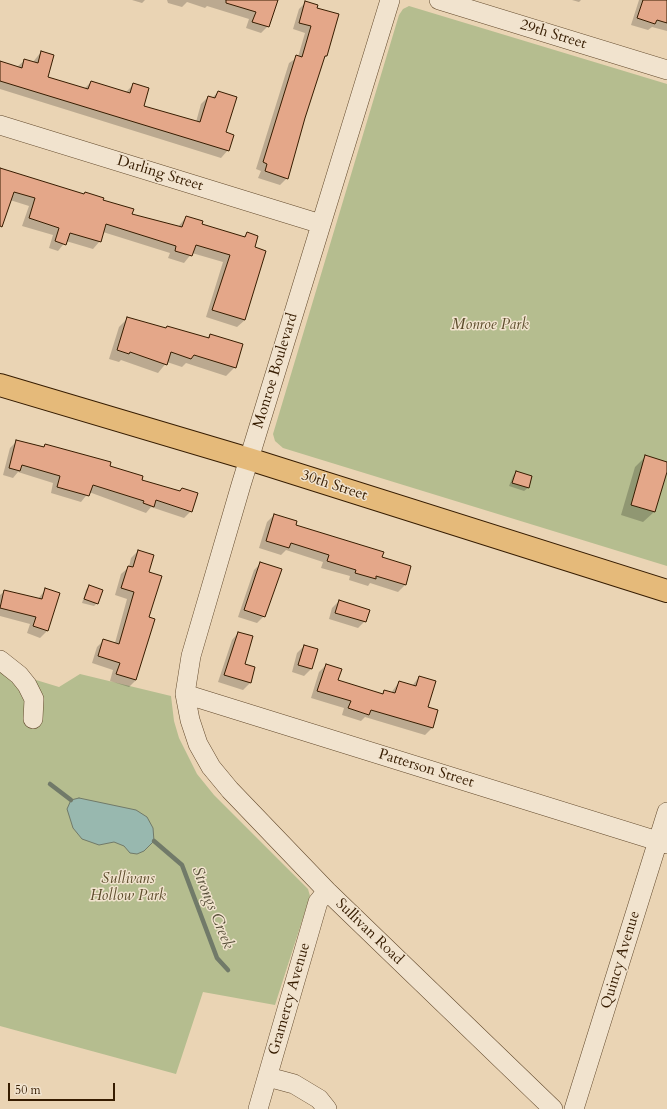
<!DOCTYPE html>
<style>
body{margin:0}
#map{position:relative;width:667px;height:1109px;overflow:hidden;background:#ead4b4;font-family:Cardo,serif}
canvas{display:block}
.scale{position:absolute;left:8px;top:1083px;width:107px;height:18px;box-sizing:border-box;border:2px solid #361c00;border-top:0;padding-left:5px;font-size:12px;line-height:14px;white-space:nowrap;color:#361c00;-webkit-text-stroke:3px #f1e3ce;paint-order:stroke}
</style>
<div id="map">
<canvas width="667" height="1109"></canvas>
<div class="scale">50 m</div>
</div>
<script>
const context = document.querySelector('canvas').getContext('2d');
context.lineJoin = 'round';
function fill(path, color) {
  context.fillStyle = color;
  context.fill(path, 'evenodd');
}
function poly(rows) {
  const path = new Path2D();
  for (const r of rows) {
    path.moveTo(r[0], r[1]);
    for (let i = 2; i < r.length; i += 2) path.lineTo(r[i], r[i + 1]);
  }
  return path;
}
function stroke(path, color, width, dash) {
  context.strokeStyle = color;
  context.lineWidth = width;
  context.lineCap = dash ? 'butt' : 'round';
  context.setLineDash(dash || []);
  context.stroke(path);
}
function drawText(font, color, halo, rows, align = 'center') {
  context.font = font + ' Cardo,serif';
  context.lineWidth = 3;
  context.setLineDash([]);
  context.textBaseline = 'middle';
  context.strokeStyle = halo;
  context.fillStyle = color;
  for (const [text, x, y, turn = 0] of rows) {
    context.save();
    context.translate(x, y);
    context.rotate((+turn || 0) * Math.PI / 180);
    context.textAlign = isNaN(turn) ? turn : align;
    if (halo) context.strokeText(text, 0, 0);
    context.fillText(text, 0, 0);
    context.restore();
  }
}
fill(poly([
 [409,6,667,84,667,566,283,448,275,441,273,434,399,15,403,9],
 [0,669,59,687,80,674,171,696,174,721,179,738,197,774,214,795,308,889,310,896,275,1005,203,992,176,1074,0,1026]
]), '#b5bd8f');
const water = poly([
 [79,798,136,810,147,817,153,828,154,841,144,851,137,854,130,853,124,846,114,842,99,845,82,839,73,828,67,809,71,800,79,798]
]);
fill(water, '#98b8af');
stroke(water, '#717a69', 1);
fill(poly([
 [132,0,145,0,142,3],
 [167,0,277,0,268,26,261,33,246,28,249,19,207,6,205,8,187,2,182,7,168,3],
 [572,0,581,0,579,2],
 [639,0,667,0,667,31,652,27,648,30,631,25],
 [306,2,316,9,326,56,322,60,287,178,280,185,258,178,261,171,256,169,289,63,298,57,305,33,293,29,299,9],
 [41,52,47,77,84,89,91,82,126,92,134,84,143,106,196,122,201,104,208,97,212,98,218,92,228,150,221,158,0,89,0,62,17,67,25,60,33,62],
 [0,169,102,201,131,214,178,227,186,217,201,225,243,237,247,234,254,248,245,320,237,327,206,317,223,262,192,253,184,263,168,258,170,253,103,232,100,241,93,249,66,241,58,251,49,248,53,235,22,226,29,206,10,200,0,206],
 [127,319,165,329,167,327,206,339,210,335,235,367,226,376,186,363,182,367,167,362,158,373,121,360,119,362,109,359,119,327],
 [17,441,42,448,45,445,109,466,141,480,179,492,182,489,191,511,184,518,151,507,146,513,89,492,81,502,51,493,53,483,18,472,13,478,3,475,10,448],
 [646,456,667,463,667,468,654,512,643,522,621,515,635,467],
 [516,472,531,477,528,488,524,491,509,486,513,476],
 [274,515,295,525,381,558,410,566,405,585,398,592,370,583,368,586,349,580,350,576,321,568,323,562,286,550,281,555,259,548,267,522],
 [138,551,148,573,148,618,154,620,136,680,129,687,110,681,113,670,92,663,97,647,104,640,115,643,127,599,115,595,121,574,129,567,131,558],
 [261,563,264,616,257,623,238,617,254,570],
 [89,586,97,603,94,606,82,603,86,590],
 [46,589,47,631,40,638,27,633,30,624,0,616,0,595,5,591,38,599],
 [339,601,365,621,358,628,329,619,332,608],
 [238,633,244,665,250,683,243,690,218,682,232,640],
 [304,646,311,669,304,676,292,672,297,653],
 [326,665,337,681,381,695,385,691,391,693,399,682,412,686,419,677,427,707,437,711,432,728,425,735,365,717,361,721,342,715,344,708,311,698,319,672]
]), '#0003');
stroke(poly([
 [50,784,71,800],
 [154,841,182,865,217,958,228,970]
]), '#717a69', 4.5);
const building = poly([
 [226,0,278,0,269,27,252,22,256,12,226,3,226,0],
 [643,0,667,0,667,23,657,20,655,24,637,18,643,0],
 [305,1,318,5,317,8,339,14,327,56,325,56,305,118,288,179,265,171,267,164,263,162,296,55,302,57,311,26,299,23,305,1],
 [41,51,54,55,48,77,88,89,91,81,130,93,133,83,149,88,144,106,200,122,208,96,215,98,218,91,237,97,226,132,234,135,229,151,0,81,0,61,22,68,24,59,38,63,41,51],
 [0,168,84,194,85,192,104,198,103,200,134,209,132,214,182,227,186,216,203,221,202,224,245,237,247,232,258,236,255,247,266,251,245,320,212,310,230,255,196,245,192,256,175,251,176,246,106,224,101,242,70,233,66,245,55,241,59,228,29,218,35,198,14,192,2,227,0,226,0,168],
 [127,317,166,328,167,326,209,338,210,334,243,344,236,368,194,355,191,359,171,352,167,365,130,352,129,354,117,350,127,317],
 [16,440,44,447,45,444,111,462,110,466,143,476,142,480,180,491,182,488,198,493,192,512,156,500,154,507,143,503,144,501,93,485,89,496,57,487,60,476,22,465,20,471,9,468,16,440],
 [645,455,667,462,667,472,655,512,631,505,645,455],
 [516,471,532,476,529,488,512,483,516,471],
 [274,514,297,521,296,525,384,552,382,557,411,566,406,585,376,576,376,579,355,573,356,570,327,561,329,555,291,543,289,548,266,541,274,514],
 [138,550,154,555,149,572,162,576,149,617,155,619,136,680,116,674,120,663,98,656,103,639,119,644,134,592,121,588,128,566,133,567,138,550],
 [260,562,282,569,265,617,244,610,260,562],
 [89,585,103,590,98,604,84,599,89,585],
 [45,588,60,593,48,631,33,626,36,617,0,608,4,590,42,599,45,588],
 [339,600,370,610,366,622,335,613,339,600],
 [238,632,253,636,245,664,255,667,251,683,224,675,238,632],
 [304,645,318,649,312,669,298,665,304,645],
 [326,664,342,669,338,680,383,694,384,690,395,693,399,681,416,686,419,676,436,681,428,707,438,710,433,728,371,710,369,715,348,708,351,701,317,691,326,664]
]);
fill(building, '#e4a789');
stroke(building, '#361c00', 1);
const minor = poly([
 [390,0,241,485,191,656,185,694,190,720,198,744,211,767,230,790,327,891,553,1109],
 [439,0,667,70],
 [0,125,321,224],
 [0,660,19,675,27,685,34,699,33,719],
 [185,694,667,844],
 [268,1077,294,1084,319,1099,327,1109],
 [258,1109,318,902,327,891],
 [574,1109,667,812]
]);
const major = poly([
 [0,385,249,459,667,591]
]);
stroke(minor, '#634a2d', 20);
stroke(major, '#361c00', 24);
stroke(minor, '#f1e3ce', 19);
stroke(major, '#e5ba7a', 22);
drawText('15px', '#361c00', '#f1e3ce', [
 ["29th Street",553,35,17],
 ["Darling Street",160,174,17],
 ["Monroe Boulevard",276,371,-73],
 ["30th Street",334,486,18],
 ["Patterson Street",426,769,17],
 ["Sullivan Road",369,932,44],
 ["Quincy Avenue",621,960,-73],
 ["Gramercy Avenue",290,999,-74]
]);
drawText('italic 15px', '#5c4c2b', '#f1e3ce', [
 ["Monroe Park",490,326],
 ["Sullivans",128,880],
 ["Hollow Park",128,897]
]);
drawText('italic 16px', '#534b35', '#f1e3ce', [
 ["Strongs Creek",212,908,68]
]);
</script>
